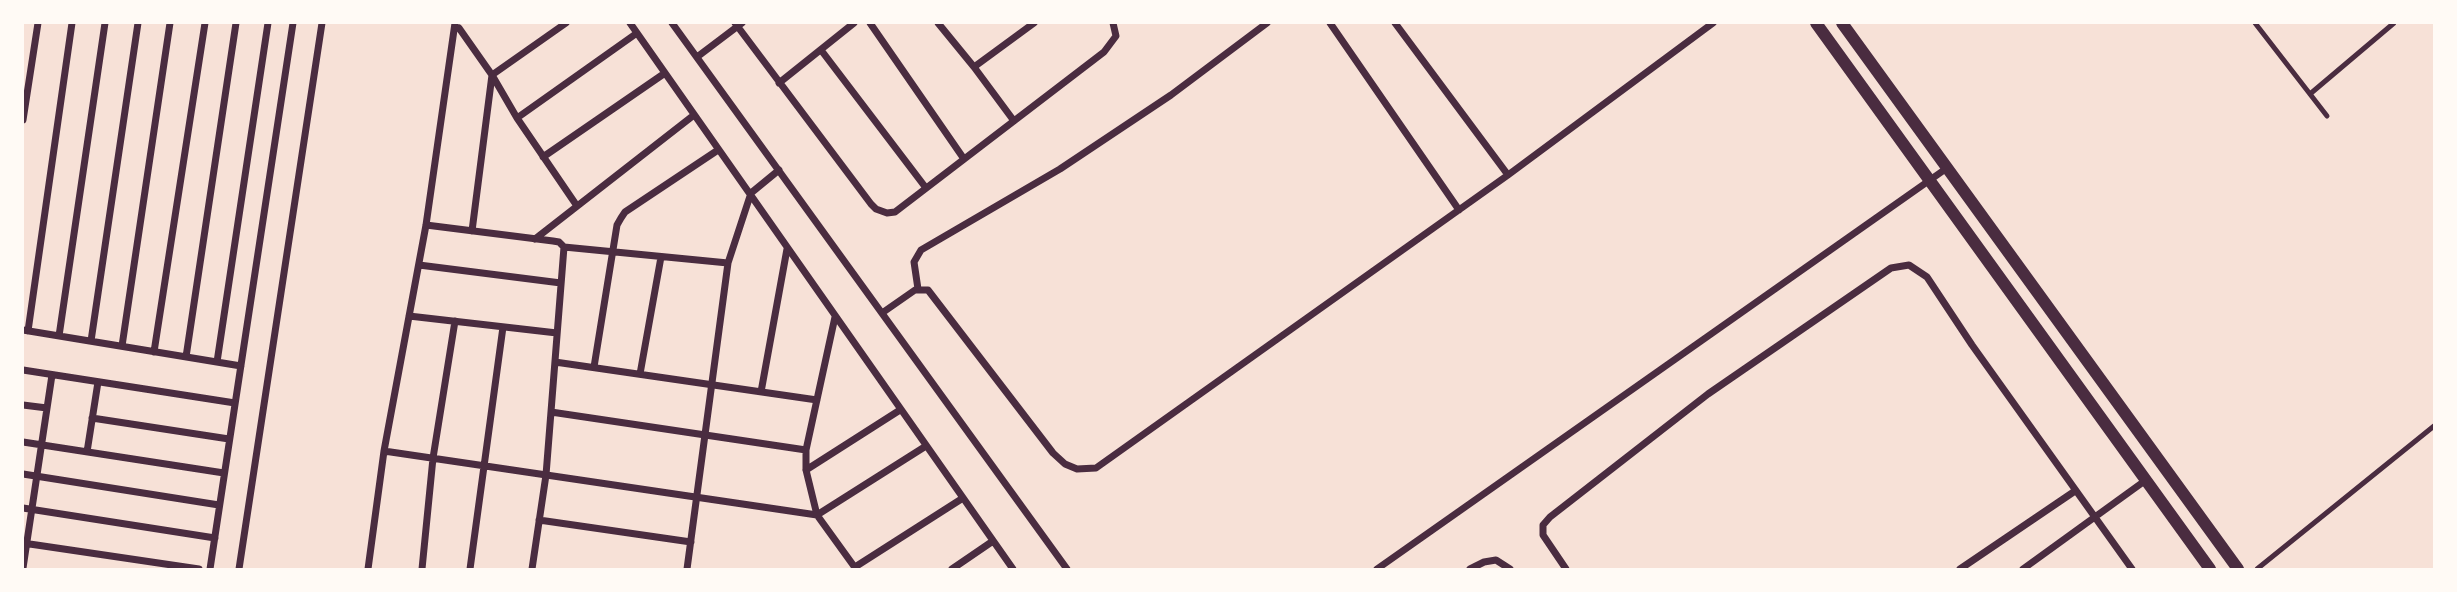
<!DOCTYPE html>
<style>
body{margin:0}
#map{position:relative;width:2457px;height:592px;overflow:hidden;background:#f7e1d7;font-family:"Source Serif 4",serif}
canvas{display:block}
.frame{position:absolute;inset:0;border:24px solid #fffaf5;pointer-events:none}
</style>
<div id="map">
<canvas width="2457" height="592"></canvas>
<div class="frame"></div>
</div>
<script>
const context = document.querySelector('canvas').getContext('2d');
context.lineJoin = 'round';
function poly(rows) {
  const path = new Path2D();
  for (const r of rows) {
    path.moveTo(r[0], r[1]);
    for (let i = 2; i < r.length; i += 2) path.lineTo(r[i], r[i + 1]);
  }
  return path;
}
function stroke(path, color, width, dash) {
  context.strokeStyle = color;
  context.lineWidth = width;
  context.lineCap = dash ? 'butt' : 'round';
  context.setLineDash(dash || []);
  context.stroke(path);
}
stroke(poly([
 [2255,23,2327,116],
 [2310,94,2394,23],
 [2257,569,2434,426]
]), '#4a2c40', 5);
stroke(poly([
 [630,23,1013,569],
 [672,23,1067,569],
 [735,23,871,204,876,209,887,213,895,212,1104,52,1116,36,1113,23],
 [870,23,964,159],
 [938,23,974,67,1014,121],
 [1330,23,1459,210],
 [1395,23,1508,175],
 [459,28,492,75,517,118,577,206],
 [821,50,926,188],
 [697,57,742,23],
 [974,67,1034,23],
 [779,83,854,23],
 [517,118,637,33],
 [23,120,38,23],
 [543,157,665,73],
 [426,225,553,241,559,242,564,247,546,475,532,569],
 [472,231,492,75,566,23],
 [535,239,694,115],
 [564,247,728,263],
 [419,265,561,283],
 [918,289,914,262,921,250,1060,169,1171,95,1267,23],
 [882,313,915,290,928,290,1053,453,1065,464,1077,469,1096,468,1508,175,1713,23],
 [409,316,557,333],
 [835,317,806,450,806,470,817,515,856,569],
 [23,330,241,366],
 [28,331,72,23],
 [59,336,105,23],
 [91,341,138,23],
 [122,346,170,23],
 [154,352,205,23],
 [186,357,236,23],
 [217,362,268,23],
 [555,362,817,400],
 [594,367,617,225,621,218,625,212,718,150],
 [23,370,235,403],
 [640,374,661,257],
 [761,392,787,249],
 [23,405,47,408],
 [551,412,806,450],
 [92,418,229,439],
 [23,442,224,473],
 [384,451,817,515,926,446],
 [87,452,98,382],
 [806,470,900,410],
 [23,474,219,505],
 [23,508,215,538],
 [539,520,691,542],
 [23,543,199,569],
 [855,567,963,498],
 [23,568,52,375],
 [210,569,293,23],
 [239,569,322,23],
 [368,569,384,451,426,225,455,23],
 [422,569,433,458,455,321],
 [470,569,503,327],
 [687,569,728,263,751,193,779,170],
 [952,569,993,541],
 [1377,569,1947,168],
 [1470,569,1484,562,1496,560,1510,569],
 [1566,569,1543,535,1543,525,1550,517,1708,394,1891,268,1909,265,1927,277,1972,345,2132,569],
 [1960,569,2075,491],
 [2023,569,2146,480]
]), '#4a2c40', 7);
stroke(poly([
 [1816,23,2210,569],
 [1842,23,2238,569]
]), '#4a2c40', 12);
</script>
